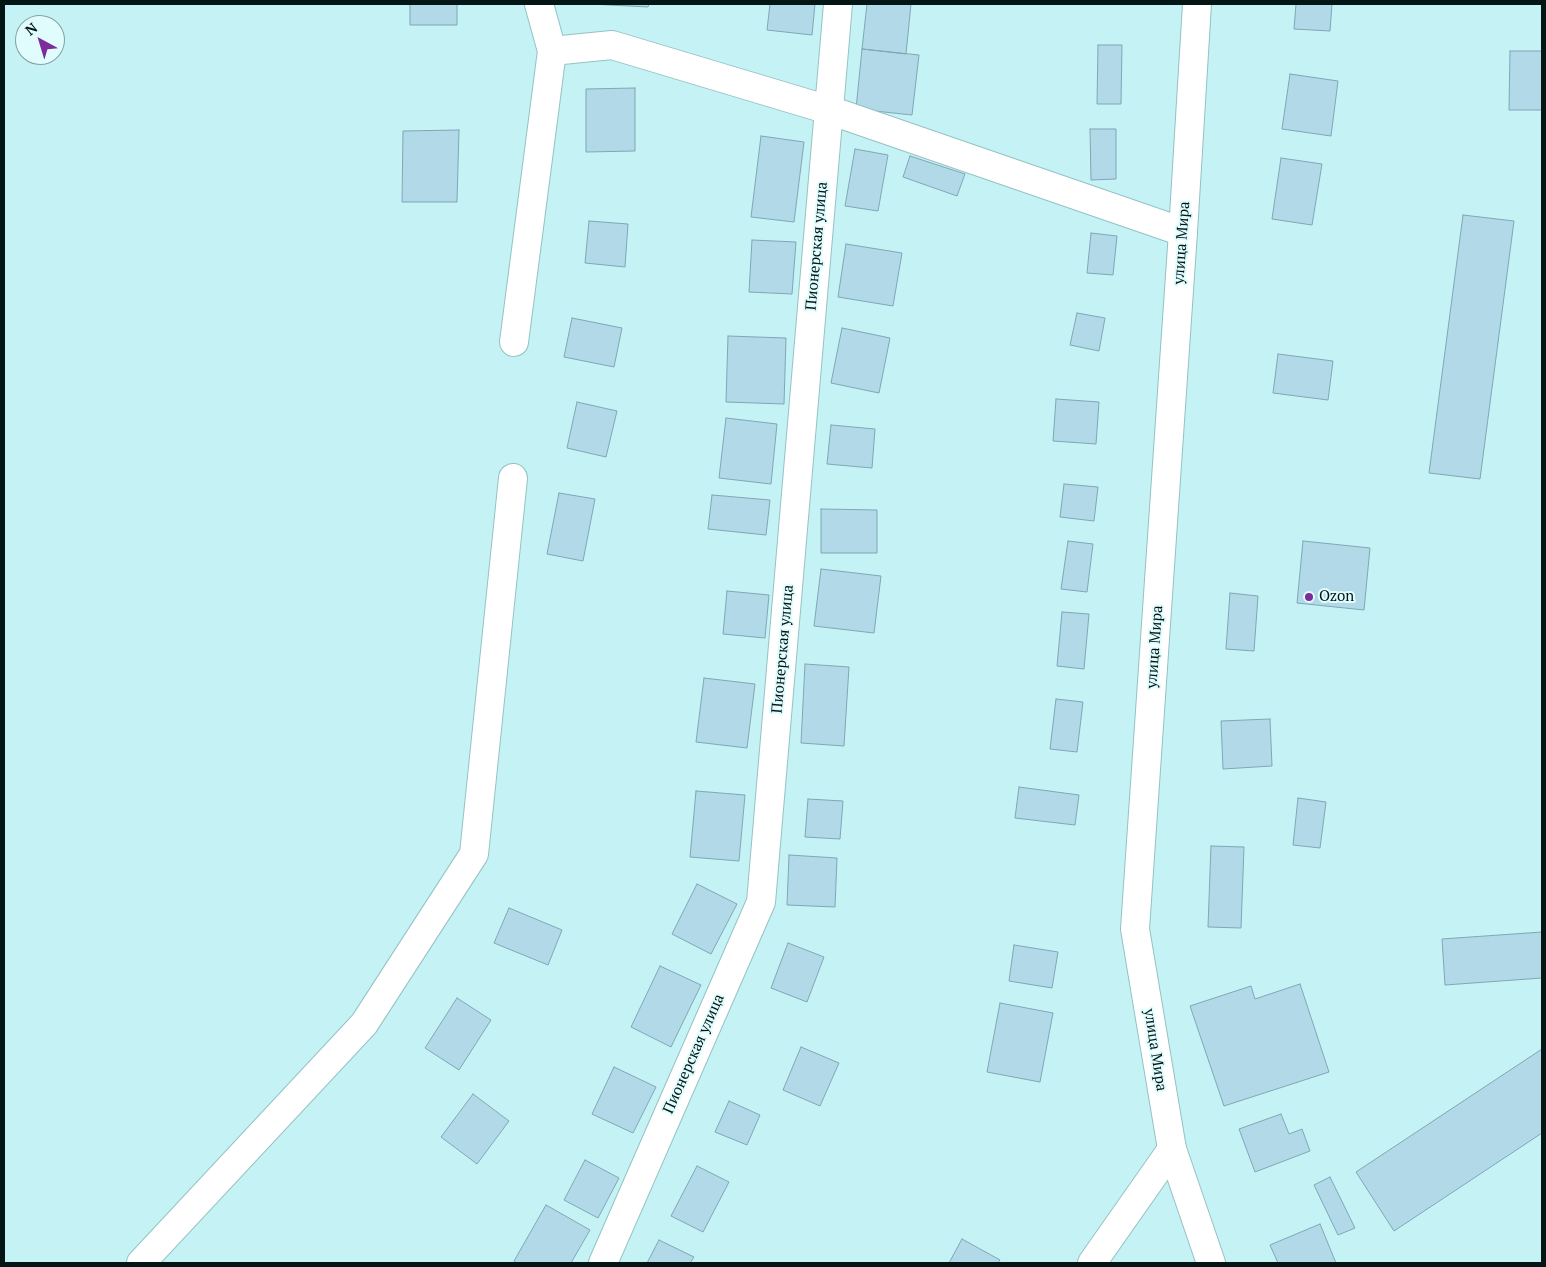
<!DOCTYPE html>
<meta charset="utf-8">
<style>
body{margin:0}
#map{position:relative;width:1546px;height:1267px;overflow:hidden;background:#c4f2f5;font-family:"PT Serif",serif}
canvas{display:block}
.frame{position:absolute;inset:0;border:5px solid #041516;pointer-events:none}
.north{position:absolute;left:15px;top:15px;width:50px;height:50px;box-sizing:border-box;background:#e0fcfd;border:1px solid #88a0a1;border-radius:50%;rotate:321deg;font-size:14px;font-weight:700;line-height:20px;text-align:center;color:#041516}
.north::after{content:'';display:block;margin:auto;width:18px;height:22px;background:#7c2b9b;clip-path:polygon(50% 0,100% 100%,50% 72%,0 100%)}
</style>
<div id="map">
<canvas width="1546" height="1267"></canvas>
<div class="frame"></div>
<div class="north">N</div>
</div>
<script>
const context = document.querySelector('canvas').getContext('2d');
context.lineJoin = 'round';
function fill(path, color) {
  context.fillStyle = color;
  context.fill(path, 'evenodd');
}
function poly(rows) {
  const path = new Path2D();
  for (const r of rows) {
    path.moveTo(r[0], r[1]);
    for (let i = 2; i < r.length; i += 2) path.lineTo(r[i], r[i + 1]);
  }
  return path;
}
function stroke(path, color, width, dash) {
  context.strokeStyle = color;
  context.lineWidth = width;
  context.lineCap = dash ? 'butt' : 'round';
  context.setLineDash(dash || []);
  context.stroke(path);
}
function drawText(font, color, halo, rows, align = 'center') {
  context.font = font + ' "PT Serif",serif';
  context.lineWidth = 4;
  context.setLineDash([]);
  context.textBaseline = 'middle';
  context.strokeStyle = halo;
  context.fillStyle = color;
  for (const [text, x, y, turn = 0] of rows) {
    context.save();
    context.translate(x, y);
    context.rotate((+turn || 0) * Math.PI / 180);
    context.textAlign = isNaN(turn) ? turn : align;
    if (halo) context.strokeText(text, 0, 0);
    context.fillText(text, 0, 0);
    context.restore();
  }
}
const building = poly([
 [410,4,457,4,457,25,410,25,410,4],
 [590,4,649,4,648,7,590,4],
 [770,4,815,4,812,35,767,30,770,4],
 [867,4,911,4,906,54,862,49,867,4],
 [1296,4,1332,4,1330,31,1294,29,1296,4],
 [1098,45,1122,45,1121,104,1097,104,1098,45],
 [862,49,919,55,912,115,856,109,862,49],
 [1510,51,1542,51,1542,110,1509,110,1510,51],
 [1290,74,1338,81,1331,136,1282,129,1290,74],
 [635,88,635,151,586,152,586,89,635,88],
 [1090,129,1116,129,1116,179,1091,180,1090,129],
 [459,130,457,202,402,202,403,131,459,130],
 [761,136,804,142,794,222,751,217,761,136],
 [855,149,888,155,878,211,845,206,855,149],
 [910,156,965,174,957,196,903,177,910,156],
 [1281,158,1322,164,1312,225,1272,219,1281,158],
 [1463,215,1514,221,1480,479,1429,473,1463,215],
 [589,221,628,224,625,267,585,263,589,221],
 [1091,233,1117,236,1113,275,1087,273,1091,233],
 [752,240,796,242,792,294,749,292,752,240],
 [846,244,902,253,893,306,838,297,846,244],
 [1077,313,1105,318,1099,351,1070,345,1077,313],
 [572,318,622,328,614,367,564,357,572,318],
 [842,328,890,338,879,393,831,383,842,328],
 [728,336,786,338,784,404,726,402,728,336],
 [1278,354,1333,361,1328,400,1273,393,1278,354],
 [1056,399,1099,402,1096,444,1053,441,1056,399],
 [577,402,617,411,606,457,567,448,577,402],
 [726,418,777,424,771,484,719,478,726,418],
 [831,425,875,429,872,468,827,464,831,425],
 [1064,484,1098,487,1094,521,1060,517,1064,484],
 [559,493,595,499,583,561,547,554,559,493],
 [712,495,770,500,766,535,708,529,712,495],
 [821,509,877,510,877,553,821,553,821,509],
 [1068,541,1093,544,1087,592,1061,589,1068,541],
 [1303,541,1370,548,1364,610,1297,603,1303,541],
 [821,569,881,576,874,633,814,626,821,569],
 [727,591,769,595,765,638,723,634,727,591],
 [1230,593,1258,596,1254,651,1226,649,1230,593],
 [1062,612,1089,614,1084,669,1057,666,1062,612],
 [805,664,849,667,844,746,801,743,805,664],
 [704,678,755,684,747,748,696,742,704,678],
 [1056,699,1083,702,1077,752,1050,749,1056,699],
 [1270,719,1272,766,1223,769,1221,721,1270,719],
 [1019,787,1079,795,1075,825,1015,818,1019,787],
 [696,791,745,795,739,861,690,857,696,791],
 [1298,798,1326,802,1320,848,1293,845,1298,798],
 [808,799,843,801,840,839,805,837,808,799],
 [1211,846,1244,847,1241,928,1208,927,1211,846],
 [789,855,837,858,835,907,787,905,789,855],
 [697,884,737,904,711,954,672,934,697,884],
 [509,908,562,930,548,965,494,943,509,908],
 [1542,932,1542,978,1445,985,1442,939,1542,932],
 [788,943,824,957,807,1002,771,988,788,943],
 [1014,945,1058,952,1052,988,1009,981,1014,945],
 [660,966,701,985,671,1047,631,1027,660,966],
 [1300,984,1329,1072,1224,1106,1190,1006,1251,986,1255,999,1300,984],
 [457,998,491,1020,459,1070,425,1048,457,998],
 [1000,1003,1053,1013,1040,1082,987,1072,1000,1003],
 [801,1047,839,1063,820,1106,783,1090,801,1047],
 [1542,1049,1542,1133,1394,1231,1356,1172,1542,1049],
 [614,1067,656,1087,633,1133,592,1114,614,1067],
 [473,1094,509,1121,477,1164,441,1137,473,1094],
 [729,1101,760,1115,747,1145,715,1132,729,1101],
 [1281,1114,1289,1134,1302,1129,1310,1151,1255,1172,1239,1129,1281,1114],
 [585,1160,619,1178,598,1218,564,1200,585,1160],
 [697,1166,729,1182,703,1232,671,1216,697,1166],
 [1330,1177,1355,1228,1338,1235,1314,1185,1330,1177],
 [546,1205,590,1230,571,1263,517,1263,514,1261,546,1205],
 [1320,1224,1336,1263,1278,1263,1270,1245,1320,1224],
 [962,1239,1000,1260,998,1263,949,1263,962,1239],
 [659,1240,694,1257,690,1263,647,1263,659,1240]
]);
fill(building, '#b2d9e7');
stroke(building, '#7fa6b5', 1);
const minor = poly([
 [552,51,612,45,829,110,1183,232],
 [514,342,552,51,539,4],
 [141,1263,364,1024,474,854,513,478],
 [603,1263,761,902,838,4],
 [1092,1263,1172,1149]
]);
const tertiary = poly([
 [1197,4,1183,232,1135,929,1172,1149,1211,1263]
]);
stroke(minor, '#95c2c4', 30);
stroke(tertiary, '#95c2c4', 30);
stroke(minor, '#fff', 28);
stroke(tertiary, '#fff', 28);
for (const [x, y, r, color] of [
 [1309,597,5,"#7c2b9b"]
]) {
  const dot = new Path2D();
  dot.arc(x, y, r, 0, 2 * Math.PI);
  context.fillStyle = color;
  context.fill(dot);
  stroke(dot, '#e0fcfd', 2);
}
drawText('15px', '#041516', '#e0fcfd', [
 ["улица Мира",1182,243,-86],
 ["Пионерская улица",817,246,-85],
 ["улица Мира",1155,647,-86],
 ["Пионерская улица",783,649,-85],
 ["улица Мира",1155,1050,81],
 ["Пионерская улица",694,1054,-66]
]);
drawText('15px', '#041516', '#e0fcfd', [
 ["Ozon",1319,597]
], 'left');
</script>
